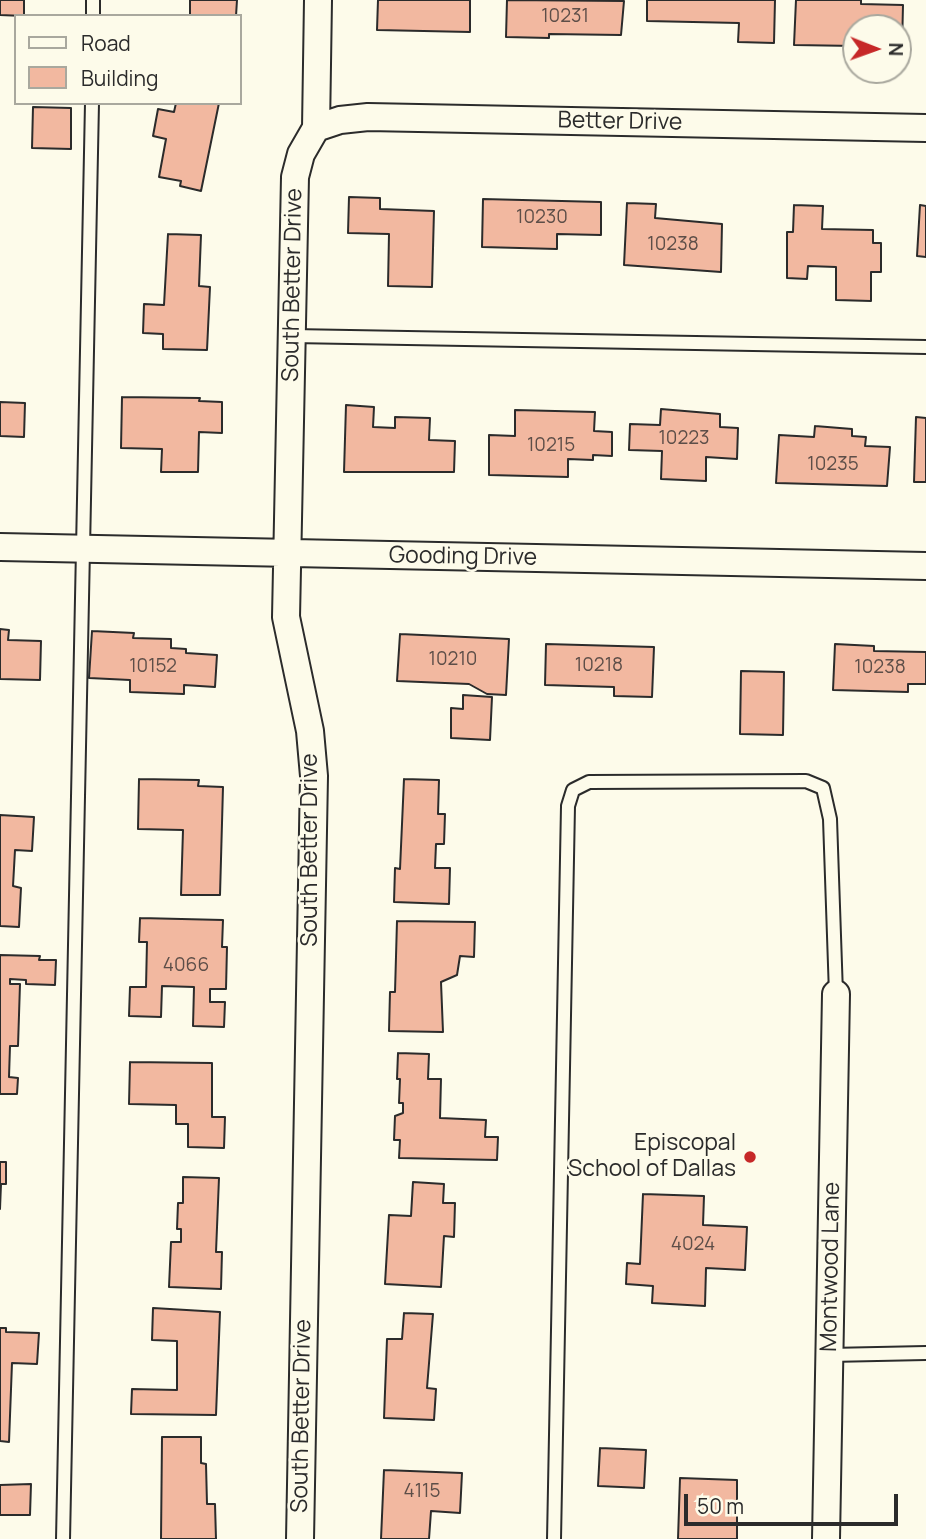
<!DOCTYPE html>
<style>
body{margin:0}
#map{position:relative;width:926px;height:1539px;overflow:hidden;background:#fdfbea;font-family:Manrope,sans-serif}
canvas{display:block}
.legend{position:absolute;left:14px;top:14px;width:228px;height:91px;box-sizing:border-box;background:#fdfbea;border:2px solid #a9a89e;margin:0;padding:9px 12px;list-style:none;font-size:21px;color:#2b2b2b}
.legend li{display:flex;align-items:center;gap:14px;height:35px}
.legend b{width:35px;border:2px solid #a9a89e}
.north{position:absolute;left:842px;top:14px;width:70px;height:70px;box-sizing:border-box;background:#fdfbea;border:2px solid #a9a89e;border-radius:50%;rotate:91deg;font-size:19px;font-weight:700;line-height:28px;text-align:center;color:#2b2b2b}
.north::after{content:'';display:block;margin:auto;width:24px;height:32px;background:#c62828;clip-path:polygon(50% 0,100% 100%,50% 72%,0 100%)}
.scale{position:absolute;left:684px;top:1494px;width:214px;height:32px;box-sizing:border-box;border:4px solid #2b2b2b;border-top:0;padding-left:9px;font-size:21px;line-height:24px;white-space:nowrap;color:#2b2b2b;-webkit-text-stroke:5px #fdfbea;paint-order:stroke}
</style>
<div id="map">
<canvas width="926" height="1539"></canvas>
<ul class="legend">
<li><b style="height:9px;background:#fdfbea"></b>Road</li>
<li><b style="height:19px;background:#f2b8a0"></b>Building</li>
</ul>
<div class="north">N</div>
<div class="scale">50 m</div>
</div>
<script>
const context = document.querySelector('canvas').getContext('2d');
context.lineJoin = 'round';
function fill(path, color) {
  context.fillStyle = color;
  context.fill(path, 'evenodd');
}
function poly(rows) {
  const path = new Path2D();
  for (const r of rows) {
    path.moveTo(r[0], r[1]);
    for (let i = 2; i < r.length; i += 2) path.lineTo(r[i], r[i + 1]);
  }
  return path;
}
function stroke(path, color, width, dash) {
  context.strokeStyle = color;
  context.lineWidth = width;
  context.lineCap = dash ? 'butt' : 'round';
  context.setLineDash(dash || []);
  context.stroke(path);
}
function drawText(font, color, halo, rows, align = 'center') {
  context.font = font + ' Manrope,sans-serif';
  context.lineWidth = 5;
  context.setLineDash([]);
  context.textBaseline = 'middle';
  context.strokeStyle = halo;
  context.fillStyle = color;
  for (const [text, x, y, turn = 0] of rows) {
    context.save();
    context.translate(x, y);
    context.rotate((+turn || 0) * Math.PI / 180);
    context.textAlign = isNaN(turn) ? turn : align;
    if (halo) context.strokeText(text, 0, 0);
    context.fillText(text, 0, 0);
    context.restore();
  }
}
const building = poly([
 [0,0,24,0,24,16,0,15,0,0],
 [190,0,237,0,236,16,190,16,190,0],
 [378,0,470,0,470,32,377,30,378,0],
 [507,0,624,1,621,35,549,34,549,38,506,37,507,0],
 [647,0,775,0,774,43,738,42,739,23,647,21,647,0],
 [796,0,861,0,861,4,903,5,902,48,898,47,898,28,856,28,856,46,794,45,796,0],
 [176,103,219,103,201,191,180,186,181,181,159,177,166,139,153,136,158,109,174,112,176,103],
 [33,107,71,108,71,149,32,148,33,107],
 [349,197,380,198,380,209,434,211,432,287,388,286,389,234,348,233,349,197],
 [483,199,601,202,601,235,557,234,557,249,482,247,483,199],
 [627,203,656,204,655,218,722,224,721,272,624,265,627,203],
 [794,205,823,206,822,229,873,230,873,243,881,243,881,272,871,272,871,301,836,300,836,267,808,266,807,279,787,278,787,232,793,232,794,205],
 [920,205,926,206,926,257,917,256,920,205],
 [168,234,201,235,199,286,210,287,207,350,163,349,163,334,143,333,144,304,164,305,168,234],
 [122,397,200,398,199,401,222,402,222,433,199,432,198,472,161,472,162,449,121,448,122,397],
 [0,402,25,403,24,437,0,436,0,402],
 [346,405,374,407,373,427,395,428,395,417,430,418,429,440,455,441,454,472,344,472,346,405],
 [661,409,720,414,720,427,738,428,737,459,706,457,706,481,661,479,662,451,629,450,630,424,660,425,661,409],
 [515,410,595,412,594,431,612,432,612,456,593,455,593,460,568,459,568,477,489,475,489,435,515,436,515,410],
 [916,417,926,418,926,482,914,482,916,417],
 [815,426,852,429,852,436,866,437,865,446,890,447,887,486,776,483,779,435,814,437,815,426],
 [0,629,9,630,8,640,41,641,40,680,0,679,0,629],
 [92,631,134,633,133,638,171,639,171,648,186,649,186,653,217,655,215,687,184,685,184,694,130,692,130,680,89,678,92,631],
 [400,634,509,639,506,695,487,694,469,684,397,681,400,634],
 [546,644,654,647,652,697,614,696,614,687,545,685,546,644],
 [835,644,874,646,874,651,926,652,926,684,908,684,908,692,833,690,835,644],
 [741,671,784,672,783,735,740,734,741,671],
 [463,695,492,697,490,740,451,738,451,708,463,709,463,695],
 [139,779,199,780,198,786,223,787,220,895,181,895,183,830,138,829,139,779],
 [404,779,439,780,438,814,445,814,444,844,436,844,435,868,450,868,449,904,394,902,395,868,400,869,404,779],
 [0,815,34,817,32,851,15,850,13,886,21,888,19,927,0,926,0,815],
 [140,918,223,920,222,947,227,947,226,989,210,989,210,1002,225,1002,224,1027,193,1026,194,987,162,986,161,1017,129,1016,130,987,146,987,147,942,139,942,140,918],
 [397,921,475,922,474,957,460,956,457,975,441,982,443,1032,389,1031,390,992,395,992,397,921],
 [0,955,40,956,39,960,56,960,55,985,26,984,26,980,10,979,10,984,20,984,18,1046,10,1046,9,1077,18,1078,17,1094,0,1094,0,955],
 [398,1053,429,1054,428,1079,441,1079,440,1118,486,1120,485,1137,498,1137,497,1160,399,1158,400,1140,394,1140,395,1116,403,1113,403,1103,399,1103,400,1079,397,1079,398,1053],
 [130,1062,212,1063,212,1117,225,1117,224,1148,188,1147,188,1124,176,1124,176,1105,129,1104,130,1062],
 [0,1162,6,1162,6,1184,1,1184,0,1209,0,1162],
 [183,1177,219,1178,216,1252,222,1252,221,1289,169,1287,171,1242,181,1242,181,1229,177,1229,178,1203,183,1203,183,1177],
 [413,1182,444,1184,443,1203,455,1203,454,1237,444,1236,441,1287,385,1284,389,1215,411,1216,413,1182],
 [643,1194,704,1196,703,1225,747,1227,745,1270,706,1268,705,1306,652,1303,653,1286,626,1284,627,1263,640,1264,643,1194],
 [153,1308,220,1312,216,1415,131,1414,132,1389,177,1390,177,1341,152,1340,153,1308],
 [404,1313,433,1314,427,1388,436,1389,434,1420,384,1418,387,1339,402,1339,404,1313],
 [0,1328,6,1328,6,1332,39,1333,37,1364,12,1363,9,1442,0,1441,0,1328],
 [162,1437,201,1437,201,1463,206,1464,207,1504,215,1504,216,1539,161,1539,162,1437],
 [600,1448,646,1450,644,1488,598,1486,600,1448],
 [384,1470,462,1473,460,1513,431,1511,429,1539,381,1539,384,1470],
 [680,1478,737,1480,737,1539,678,1539,680,1478],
 [31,1484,30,1515,0,1515,0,1485,31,1484]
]);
fill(building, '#f2b8a0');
stroke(building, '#2b2b2b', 2);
const lane = poly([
 [93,16,93,0],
 [292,336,926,347],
 [829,1355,926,1353],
 [63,1539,92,103],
 [554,1539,568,806,573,790,589,782,806,781,823,788,830,819,836,994]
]);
const street = poly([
 [316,128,340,120,368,117,926,128],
 [0,547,926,566],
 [300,1539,314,776,310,731,286,617,295,177,301,154,316,128,318,0],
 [826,1539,836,994]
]);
stroke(lane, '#2b2b2b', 16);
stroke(street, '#2b2b2b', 30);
stroke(lane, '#fdfbea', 12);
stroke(street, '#fdfbea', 26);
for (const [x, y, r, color] of [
 [750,1157,7,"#c62828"]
]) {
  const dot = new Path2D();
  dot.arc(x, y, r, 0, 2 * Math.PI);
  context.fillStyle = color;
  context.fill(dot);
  stroke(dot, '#fdfbea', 2.5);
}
drawText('19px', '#5d4e48', null, [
 ["10231",565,17],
 ["10230",542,218],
 ["10238",673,245],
 ["10223",684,439],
 ["10215",551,446],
 ["10235",833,465],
 ["10210",453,660],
 ["10218",599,666],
 ["10152",153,667],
 ["10238",880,668],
 ["4066",186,966],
 ["4024",693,1245],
 ["4115",422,1492]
]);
drawText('23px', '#2b2b2b', '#fdfbea', [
 ["Better Drive",620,122,1],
 ["South Better Drive",293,285,-89],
 ["Gooding Drive",463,557,1],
 ["South Better Drive",311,850,-90],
 ["Montwood Lane",831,1267,-89],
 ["South Better Drive",302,1416,-89]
]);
drawText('23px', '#2b2b2b', '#fdfbea', [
 ["Episcopal",736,1144],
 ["School of Dallas",736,1170]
], 'right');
</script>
